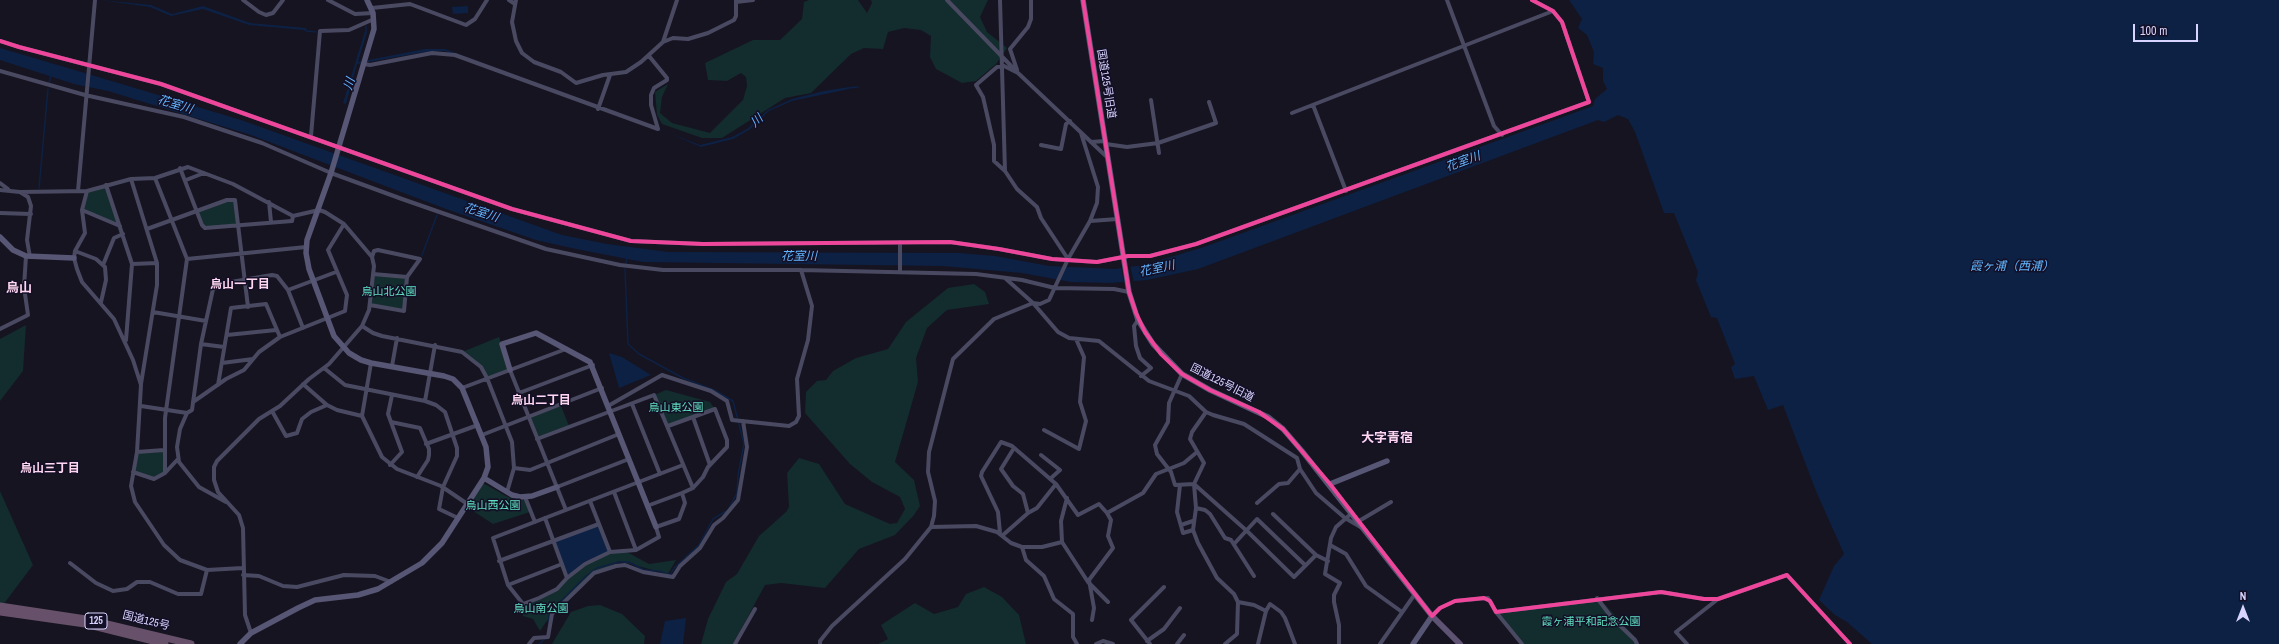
<!DOCTYPE html>
<meta charset="utf-8">
<style>
body{margin:0}
#map{position:relative;width:2279px;height:644px;overflow:hidden;background:#161421;font-family:"Archivo Narrow",sans-serif}
canvas{display:block}
.north{position:absolute;left:2223px;top:588px;width:40px;height:40px;-webkit-text-stroke:3px #130f26;paint-order:stroke;rotate:0deg;font-size:11px;font-weight:700;line-height:16px;text-align:center;color:#d9d4ff}
.north::after{content:'';display:block;margin:auto;width:14px;height:18px;background:#d9d4ff;clip-path:polygon(50% 0,100% 100%,50% 72%,0 100%)}
.scale{position:absolute;left:2133px;top:24px;width:65px;height:18px;box-sizing:border-box;border:2px solid #d9d4ff;border-top:0;padding-left:5px;font-size:12px;line-height:14px;white-space:nowrap;color:#d9d4ff;-webkit-text-stroke:3px #130f26;paint-order:stroke}
</style>
<div id="map">
<canvas width="2279" height="644"></canvas>
<div class="north">N</div>
<div class="scale">100 m</div>
</div>
<script>
const context = document.querySelector('canvas').getContext('2d');
context.lineJoin = 'round';
function fill(path, color) {
  context.fillStyle = color;
  context.fill(path, 'evenodd');
}
function poly(rows) {
  const path = new Path2D();
  for (const r of rows) {
    path.moveTo(r[0], r[1]);
    for (let i = 2; i < r.length; i += 2) path.lineTo(r[i], r[i + 1]);
  }
  return path;
}
function stroke(path, color, width, dash) {
  context.strokeStyle = color;
  context.lineWidth = width;
  context.lineCap = dash ? 'butt' : 'round';
  context.setLineDash(dash || []);
  context.stroke(path);
}
function drawText(font, color, halo, rows, align = 'center') {
  context.font = font + ' "Archivo Narrow","Noto Sans JP",sans-serif';
  context.lineWidth = 3;
  context.setLineDash([]);
  context.textBaseline = 'middle';
  context.strokeStyle = halo;
  context.fillStyle = color;
  for (const [text, x, y, turn = 0] of rows) {
    context.save();
    context.translate(x, y);
    context.rotate((+turn || 0) * Math.PI / 180);
    context.textAlign = isNaN(turn) ? turn : align;
    if (halo) context.strokeText(text, 0, 0);
    context.fillText(text, 0, 0);
    context.restore();
  }
}
fill(poly([
 [809,0,858,0,867,13,872,3,871,0,988,0,980,17,987,32,1007,48,996,64,976,81,962,83,936,69,930,57,931,36,921,30,904,28,888,32,883,49,864,48,851,54,811,93,785,98,722,138,702,138,662,124,657,115,655,92,668,84,662,97,660,113,672,123,710,133,743,100,747,86,746,77,741,73,727,81,708,80,705,63,753,40,780,40,802,19,804,2],
 [106,185,120,226,82,210,87,191],
 [227,200,235,200,238,224,205,228,196,211],
 [373,274,407,277,404,311,370,305],
 [974,284,985,292,989,304,947,310,927,328,916,358,918,382,895,462,914,480,920,506,914,515,895,535,859,549,825,588,781,583,765,585,733,644,701,644,708,619,726,582,737,574,759,536,786,512,789,507,787,473,799,458,819,464,845,504,890,524,897,523,905,509,900,497,872,482,850,464,805,413,806,392,817,381,826,380,833,371,856,358,888,349,906,322,948,288],
 [26,325,23,371,0,401,0,339],
 [499,337,510,370,487,378,484,372,462,352],
 [666,390,710,402,715,409,668,426,654,395],
 [561,406,569,426,542,436,538,436,531,417],
 [164,450,165,473,154,479,133,472,137,452],
 [483,483,506,496,516,500,525,500,530,512,493,524,467,507],
 [0,491,33,565,0,609],
 [625,551,649,564,676,560,668,574,619,561,589,577,546,622,540,631,533,619,523,616,523,604,557,589,567,578,601,555],
 [984,587,1002,597,1019,615,1026,644,878,644,888,639,881,625,915,603,934,614,958,607,966,594],
 [1599,598,1637,639,1638,644,1524,644,1498,612],
 [600,605,622,614,645,636,644,644,552,644,571,612,588,606]
]), '#132c2d');
fill(poly([
 [100,0,151,5,172,14,203,6,250,23,306,28,308,33,304,30,249,25,203,9,171,16,150,7],
 [1569,0,2279,0,2279,644,1872,644,1847,622,1835,615,1819,600,1834,566,1844,554,1816,491,1783,405,1768,410,1754,376,1735,379,1731,367,1735,364,1717,318,1711,317,1696,280,1698,272,1674,213,1664,213,1635,132,1628,119,1618,115,1604,122,1598,120,1198,269,1147,280,1111,283,1071,282,1022,273,943,266,643,262,576,249,536,240,446,209,251,135,108,91,74,84,0,60,0,48,125,85,241,120,562,235,607,244,668,252,958,253,995,256,1049,266,1115,269,1144,265,1204,247,1593,106,1595,99,1607,89,1603,81,1603,68,1593,64,1594,52,1587,35,1578,28,1582,19],
 [468,6,468,13,453,14,452,7],
 [365,31,367,32,358,62,425,49,445,49,700,145,732,137,747,129,768,110,792,99,824,91,849,87,849,89,792,101,769,111,749,130,733,139,701,147,659,129,444,51,425,52,357,64,346,104,343,103],
 [609,353,622,357,651,375,619,388],
 [600,524,610,553,584,562,568,578,555,540],
 [686,618,683,644,660,644,665,621]
]), '#0d2144');
fill(poly([
 [1130,265,1134,283,1124,284,1121,266]
]), '#161421');
stroke(poly([
 [307,31,316,32],
 [366,33,366,26],
 [49,83,51,75],
 [848,88,858,87],
 [39,188,48,89],
 [422,255,437,215],
 [626,263,627,257],
 [625,269,628,344,639,354,683,378,714,390,733,401,744,444,738,475,737,493,729,508],
 [549,624,549,615,554,608,585,577,597,568,619,562,629,562,644,570,659,571,670,575,674,568,699,545,713,519,726,511],
 [539,644,545,639]
]), '#0d2144', 1.5);
stroke(poly([
 [243,0,259,12,266,15,273,13,283,0],
 [328,0,355,14,373,13],
 [509,0,515,4],
 [516,0,512,22,516,41,522,53,534,62,561,72,576,83,603,75,626,72,641,62,663,42,677,0],
 [947,0,1018,73,1108,158],
 [1000,0,1005,171],
 [1447,0,1494,126,1502,135],
 [736,2,753,0],
 [372,8,410,4,466,25,475,19,487,0],
 [0,41,19,47,161,84,512,209,631,241,703,244,950,242,999,249,1052,259,1097,262,1128,256,1150,256,1196,244,1589,102,1562,22,1553,11,1532,0],
 [663,42,673,38,688,39,708,33,734,20,736,16,736,0],
 [649,56,667,78,667,80,654,88,651,95,651,105,658,129],
 [364,64,370,65,432,53,455,55,658,129],
 [1017,70,1010,49,1028,27,1031,19,1031,0],
 [0,71,85,95,184,117,262,143,331,173,402,199,546,249,620,265,663,270,801,270,976,274,1022,280,1055,288,1114,289,1129,292],
 [1018,73,1004,66,997,67,976,85,983,97,994,145,994,161,1005,171,1017,189,1037,207,1041,218,1068,259],
 [1151,100,1159,153],
 [1313,105,1346,191],
 [598,109,610,75],
 [1292,113,1553,11],
 [311,136,320,31,349,30,374,19],
 [1091,142,1105,141],
 [1106,144,1127,147,1158,143,1216,123,1209,102],
 [1041,145,1061,149,1066,124,1070,121],
 [180,168,202,225,205,228,292,221,293,216],
 [155,178,187,259,165,418,165,473],
 [131,179,157,263,157,285,141,384],
 [186,180,204,173],
 [0,183,8,189],
 [106,185,132,264,126,340],
 [0,190,20,192,87,191,131,179,155,178,188,167,233,184,293,216,319,210,325,212,344,224,372,257,374,266,369,310,362,326,329,364,309,379,280,406,259,419,217,461,214,467,214,480,218,492,239,515,243,528,245,615,251,633],
 [78,191,95,0],
 [87,191,82,210,85,233,75,251,74,258,77,269,82,282,114,319,133,360,141,385,137,452,131,486,135,502,164,545,180,560,207,570,243,568],
 [20,192,28,197,31,206,27,240,30,257],
 [269,202,271,222],
 [82,210,120,226],
 [0,213,31,214],
 [1090,221,1118,219],
 [147,229,227,200,235,200,248,307],
 [75,251,96,259,105,267,106,280,101,302],
 [187,259,306,247],
 [132,264,157,263],
 [103,265,114,238,123,234],
 [900,271,900,242],
 [373,274,407,277],
 [1005,278,1033,303,1058,332,1069,338,1099,341,1149,381,1189,396,1206,412,1213,415,1244,424,1297,458,1300,469,1316,493,1345,518,1364,529],
 [288,290,336,272],
 [370,305,404,311,407,277,420,259,378,250,374,251,372,257],
 [153,312,206,321],
 [1138,320,1134,326,1136,346,1140,358,1151,368,1141,376],
 [362,326,373,333,382,336,462,352,481,367,487,378,512,442,514,468,507,492],
 [0,329,28,315,24,287,26,256],
 [227,335,276,330],
 [201,344,224,347],
 [222,363,253,359],
 [371,363,362,416,382,457,397,469,441,486,466,503],
 [392,366,397,338],
 [324,368,345,385,425,401,436,405,445,412,457,448,457,456,443,487,439,509,458,518],
 [510,370,566,510],
 [1182,374,1169,403,1168,422,1155,445,1157,454,1171,472,1175,485,1194,484,1247,531,1294,577,1316,555,1328,561],
 [303,384,327,405,337,410,362,416],
 [218,385,231,308,266,304,280,337],
 [462,388,566,349],
 [519,393,593,365],
 [425,401,435,345],
 [193,402,226,379,244,370,259,352,280,337,345,311,347,295,328,250,344,224],
 [632,404,660,474],
 [141,406,187,413],
 [608,406,662,375,711,391,727,401,732,420,789,426,796,422,799,416,797,379,808,340,812,306,801,270],
 [272,411,286,436,297,433,302,419,311,412,327,405],
 [1206,412,1192,432,1190,439,1204,463,1194,484,1196,508,1193,530,1198,543,1217,578,1234,594,1238,602,1237,634,1225,644],
 [693,417,710,465],
 [391,422,420,428,429,449,429,455,428,460,417,477],
 [668,426,715,409,727,440,727,447,708,467,703,477,693,488,682,493,685,503,679,519,656,527,659,537,636,550,610,552,585,564,567,578,557,589,539,598,523,604,508,585,493,538,683,465],
 [1044,430,1079,449,1086,421,1080,402,1084,357,1076,339],
 [482,435,602,388],
 [537,439,654,395,693,488],
 [426,444,478,425],
 [1014,448,1001,469,1013,486,1023,494,1028,513],
 [137,452,164,450],
 [1041,455,1060,470,1050,479],
 [390,465,402,452,388,414,392,395],
 [514,468,530,470,619,434],
 [133,472,154,479,165,473,178,459],
 [1180,485,1177,512,1183,533,1193,530],
 [557,487,629,459],
 [614,492,636,550],
 [525,497,535,522],
 [590,501,610,552],
 [226,502,199,487,179,462,177,447,180,429,187,413,192,410,201,344,213,289,231,282,272,275,277,276,288,290,303,328],
 [1257,503,1279,484,1288,483,1300,469],
 [647,506,682,493],
 [1196,508,1205,510,1210,514,1225,538,1231,540,1254,576],
 [1273,514,1316,555],
 [545,518,567,578],
 [1359,521,1391,502],
 [1181,525,1193,521],
 [931,527,976,526,997,532,1011,543,1022,547,1042,547,1062,542,1061,521,1067,498],
 [1000,533,998,512,981,476,982,472,1001,442,1012,446,1056,484],
 [1003,535,1028,513,1037,508,1056,484,1078,515,1099,504,1107,513,1143,493,1156,474,1184,463,1197,452],
 [1062,542,1088,582,1108,602],
 [1234,544,1257,519,1305,565],
 [1330,545,1346,554,1366,586,1402,612],
 [1022,547,1026,560,1044,576,1054,599,1073,614,1073,637,1077,644],
 [499,561,599,524],
 [70,563,96,583,113,591,127,589,137,582,150,582,178,594,201,594,207,570],
 [243,575,259,576,283,586,297,587,344,575,375,576,391,582],
 [508,585,562,564],
 [1597,598,1612,618,1635,640,1637,644],
 [1238,602,1254,605,1266,611,1270,604,1281,612,1285,618,1295,644],
 [1496,612,1661,592,1704,599,1718,599,1787,575,1850,644],
 [1432,616,1440,608,1455,601,1488,598,1496,612,1522,644],
 [1092,620,1094,608,1089,580,1113,548,1108,536,1111,520,1107,513],
 [1147,641,1164,629,1180,608],
 [529,644,534,638,548,637,552,614,594,573,616,566,625,565,643,572,673,577,680,566,700,548,714,525,723,518,738,500,747,447,743,421],
 [735,644,755,609],
 [820,644,820,641,832,626,905,559,931,527,934,516,935,501,928,472,929,452,953,359,994,319,1033,303,1040,304,1049,300,1068,259,1090,221,1097,203,1098,187,1081,133],
 [1096,644,1103,641,1113,644],
 [1150,644,1131,620,1164,587],
 [1177,644,1184,635],
 [1258,644,1266,611],
 [1339,644,1339,625,1334,602,1334,595,1340,583,1325,574,1331,538,1336,527,1352,513],
 [1380,644,1415,594],
 [1687,644,1676,632,1718,599]
]), '#4a4962', 4);
stroke(poly([
 [1083,0,1129,292,1138,320,1153,344,1182,374,1210,390,1268,417,1283,429,1302,451,1432,616,1413,644],
 [0,237,13,250,26,256,74,258],
 [510,370,502,344,536,333,590,362,656,527],
 [484,478,512,495,520,497,532,496,557,487],
 [1330,484,1387,461],
 [240,644,251,633,298,608,315,600,358,595,378,589,422,563,442,543,484,478,488,467,486,447,462,388,453,379,444,376,371,363,361,360,349,353,334,336,309,269,306,253,307,240,331,173,374,29,373,13,367,0]
]), '#575674', 5.5);
stroke(poly([
 [1432,616,1460,644]
]), '#5e5373', 6);
stroke(poly([
 [0,606,86,619,191,644],
 [0,612,85,624,165,644]
]), '#67516a', 7);
stroke(poly([
 [1083,0,1129,292,1136,313,1145,332,1161,354,1182,374,1210,390,1259,412,1283,429,1330,484,1432,616,1440,608,1455,601,1484,598,1490,601,1496,612,1661,592,1704,599,1718,599,1787,575,1850,644],
 [0,41,19,47,161,84,512,209,631,241,703,244,950,242,999,249,1052,259,1097,262,1128,256,1150,256,1196,244,1589,102,1562,22,1553,11,1532,0]
]), '#ed469a', 4);
for (const [x, y, w] of [
 [96,621,22]
]) {
  const box = new Path2D();
  box.roundRect(x - w / 2, y - 8, w, 16, 3);
  context.fillStyle = '#130f26';
  context.fill(box);
  stroke(box, '#d9d4ff', 1);
}
drawText('bold 10px', '#d9d4ff', null, [
 ["125",96,621]
]);
drawText('11px', '#d9d4ff', '#130f26', [
 ["国道125号旧道",1106,84,81],
 ["国道125号旧道",1222,383,27],
 ["国道125号",146,621,14]
]);
drawText('11px', '#5fe0c0', '#130f26', [
 ["烏山北公園",389,292],
 ["烏山東公園",676,408],
 ["烏山西公園",493,506],
 ["烏山南公園",541,609],
 ["霞ヶ浦平和記念公園",1591,622]
]);
drawText('italic 12px', '#62b6ff', '#130f26', [
 ["川",350,84,-73],
 ["花室川",175,105,17],
 ["川",757,121,-43],
 ["花室川",1463,162,-20],
 ["花室川",481,213,18],
 ["花室川",799,257],
 ["霞ヶ浦（西浦）",2012,267],
 ["花室川",1157,269,-12]
]);
drawText('bold 12px', '#ffd6f0', '#130f26', [
 ["烏山一丁目",240,285],
 ["烏山二丁目",541,401],
 ["烏山三丁目",50,469]
]);
drawText('bold 13px', '#ffd6f0', '#130f26', [
 ["烏山",19,289],
 ["大字青宿",1387,439]
]);
</script>
